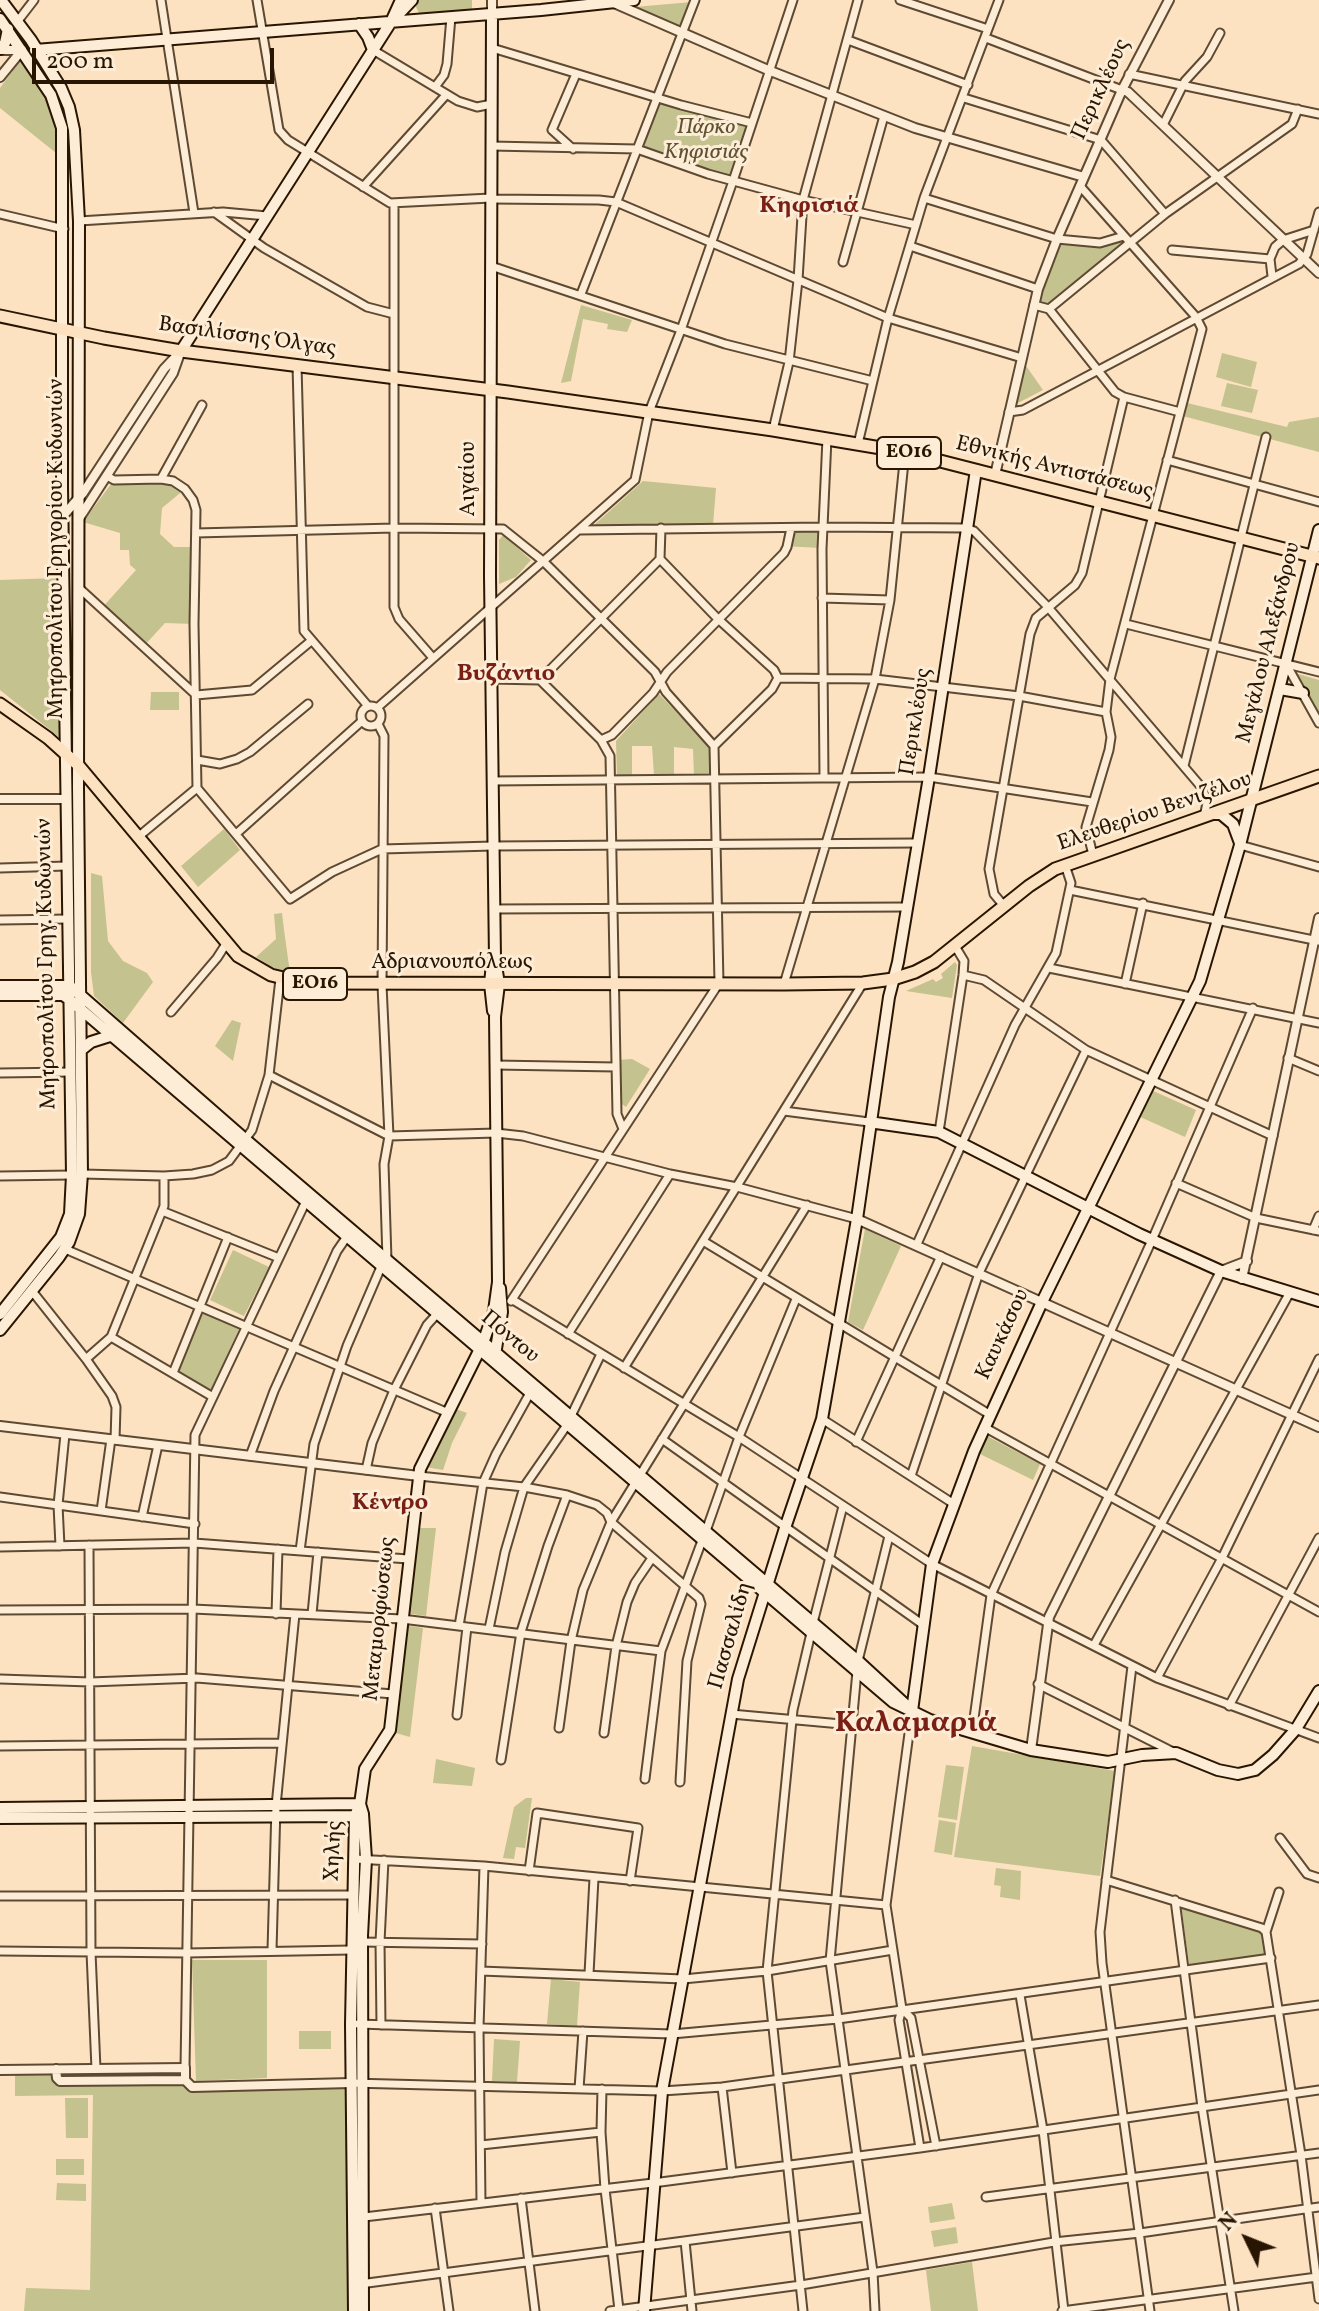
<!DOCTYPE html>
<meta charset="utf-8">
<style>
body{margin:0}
#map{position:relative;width:1319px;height:2311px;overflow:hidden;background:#fce2c0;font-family:Vollkorn,serif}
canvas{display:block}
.north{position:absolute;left:1207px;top:2199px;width:80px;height:80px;-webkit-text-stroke:6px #fdecd6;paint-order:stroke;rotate:313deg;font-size:22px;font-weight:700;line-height:32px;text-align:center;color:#291602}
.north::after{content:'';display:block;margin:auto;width:28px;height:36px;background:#291602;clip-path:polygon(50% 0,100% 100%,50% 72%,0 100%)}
.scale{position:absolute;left:32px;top:48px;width:242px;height:36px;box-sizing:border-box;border:4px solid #291602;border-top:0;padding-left:10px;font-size:24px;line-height:28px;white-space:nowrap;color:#291602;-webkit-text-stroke:6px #fdecd6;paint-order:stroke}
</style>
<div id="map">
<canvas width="1319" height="2311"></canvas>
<div class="north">N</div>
<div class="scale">200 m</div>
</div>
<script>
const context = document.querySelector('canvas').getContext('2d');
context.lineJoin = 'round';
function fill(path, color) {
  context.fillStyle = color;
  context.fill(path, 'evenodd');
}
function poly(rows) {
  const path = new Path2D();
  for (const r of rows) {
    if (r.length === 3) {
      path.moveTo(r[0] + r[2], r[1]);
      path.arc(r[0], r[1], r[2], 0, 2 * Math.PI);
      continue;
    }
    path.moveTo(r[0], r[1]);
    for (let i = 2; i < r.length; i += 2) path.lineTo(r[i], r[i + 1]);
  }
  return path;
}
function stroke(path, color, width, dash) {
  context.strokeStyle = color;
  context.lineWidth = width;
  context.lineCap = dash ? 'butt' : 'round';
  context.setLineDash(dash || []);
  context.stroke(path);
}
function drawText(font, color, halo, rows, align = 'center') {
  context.font = font + ' Vollkorn,serif';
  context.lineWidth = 6;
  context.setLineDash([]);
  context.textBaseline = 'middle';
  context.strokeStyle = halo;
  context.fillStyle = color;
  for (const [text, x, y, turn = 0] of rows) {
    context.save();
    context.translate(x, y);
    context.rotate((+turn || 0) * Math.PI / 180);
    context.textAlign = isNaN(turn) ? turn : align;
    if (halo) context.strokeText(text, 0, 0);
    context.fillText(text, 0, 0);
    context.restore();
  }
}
fill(poly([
 [418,0,472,0,472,10,419,13,415,5],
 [692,2,680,31,623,8],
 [23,57,54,108,56,153,0,108,0,88],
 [658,97,752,123,733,181,637,149],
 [1062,239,1102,246,1123,239,1127,244,1048,307,1037,303],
 [581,305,632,320,627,332,607,329,608,324,583,319,571,381,561,383],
 [1222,353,1257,362,1251,387,1216,377],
 [1024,363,1043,390,1014,405],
 [1227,383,1258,390,1252,413,1221,406],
 [1183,402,1287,427,1289,422,1319,417,1319,452,1179,415],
 [161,479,185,489,162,508,160,534,174,547,195,547,194,624,165,623,143,647,101,609,136,570,130,565,129,550,120,550,120,533,83,522,114,480],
 [643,481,716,488,713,525,593,526],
 [818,526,821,548,782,546,788,530],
 [503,535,531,560,516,577,499,584,499,540],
 [58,578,59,737,0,690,0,580],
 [1295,673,1319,680,1319,715],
 [151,692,179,692,179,710,150,710],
 [659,694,700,737,710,744,710,775,694,775,693,749,674,747,674,774,654,775,652,746,632,746,632,776,617,777,616,741],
 [224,829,240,850,198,887,181,866],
 [91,873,102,876,108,941,123,961,147,973,153,982,123,1023,94,996,91,972],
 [282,913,284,930,290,973,272,967,256,957,276,939,274,914],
 [955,962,957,965,952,998,906,991,933,979,936,982,943,978,941,974],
 [232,1020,241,1023,233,1061,215,1046],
 [632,1059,650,1069,626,1107,619,1102,618,1060],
 [1151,1090,1196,1110,1185,1137,1138,1116],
 [865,1229,901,1246,863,1330,848,1322],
 [233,1250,269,1267,244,1316,210,1300],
 [201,1312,239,1329,211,1390,175,1371],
 [453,1408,467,1413,452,1443,443,1470,426,1467],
 [987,1436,1040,1464,1033,1480,980,1454],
 [419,1528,436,1528,426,1616,406,1613],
 [404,1625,423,1628,410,1737,392,1732],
 [972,1746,1115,1771,1100,1876,954,1857],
 [436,1759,475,1768,472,1786,433,1783],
 [946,1765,964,1767,957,1820,938,1817],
 [526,1798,532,1798,525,1848,516,1847,514,1859,503,1858,514,1807],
 [939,1820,956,1823,952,1855,934,1852],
 [996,1868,1021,1871,1020,1900,1000,1897,1001,1886,994,1885],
 [1181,1904,1261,1930,1264,1934,1268,1954,1189,1965],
 [192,1960,267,1960,267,2078,196,2081],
 [551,1979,580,1982,577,2026,547,2024],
 [352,2024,362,2024,363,2216,351,2311,24,2311,26,2288,90,2290,93,2095,15,2096,15,2072,56,2070,56,2078,184,2080,191,2088,351,2085],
 [299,2031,331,2031,331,2049,299,2049],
 [494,2039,520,2041,517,2082,492,2081],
 [65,2098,88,2098,88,2138,66,2138],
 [56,2159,84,2159,84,2175,56,2175],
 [57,2183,86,2184,86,2201,56,2200],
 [952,2203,955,2219,930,2223,928,2207],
 [956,2227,958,2243,934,2247,931,2231],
 [972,2262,978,2311,931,2311,926,2270]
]), '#c4c28e');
const minor = poly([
 [161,0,194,213],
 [257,0,279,130,288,140,390,203,491,198],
 [900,0,988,29],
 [17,22,34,0],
 [986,38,1122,90],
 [848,40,968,85],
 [492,48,681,105,752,123],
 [373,50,458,101,477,107,492,104],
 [1129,74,1319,114],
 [435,87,444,75,447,64,451,17],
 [964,98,1101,140,1165,214],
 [1163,125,1185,81,1207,57,1220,33],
 [491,146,637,149,708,174,803,200,916,225],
 [573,149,552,130,576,74],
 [1080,186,1196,317,1202,329,1110,679,1106,712,1111,737,1109,750,1086,827,1093,855],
 [363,187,446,95],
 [924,198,1057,239,1100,243,1124,236],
 [491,199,599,200,616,202,888,318,1022,358],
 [394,204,394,607,399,619,433,658],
 [214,212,264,248,367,307,394,314],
 [0,214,64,229],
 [79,221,223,212,267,216],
 [910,246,1038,289],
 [1172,250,1270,259],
 [843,262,884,116],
 [491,266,725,344,873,381],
 [1272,276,1270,259,1275,247,1283,240,1314,230],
 [581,294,695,0],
 [1034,305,1049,309,1115,392,1124,397,1180,412],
 [1049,309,1165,214,1292,124,1298,109],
 [297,365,304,631,368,706],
 [1009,412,1023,410,1299,264,1307,254,1319,212],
 [773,430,789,362,798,280,803,200,858,0],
 [858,444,888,318,924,198,999,0],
 [1167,460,1319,502],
 [107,476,114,480,161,479,173,481,185,489,193,500,196,510,194,624,197,788],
 [161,479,202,405],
 [661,528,660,559,717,618,774,670,778,678],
 [579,530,823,527,966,528,974,531,1047,606,1203,789,1207,803,1204,817],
 [196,533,394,528,503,529,543,561,655,672,666,692,714,746],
 [78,587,196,695,252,690,311,641],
 [822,598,890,600],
 [1126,624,1319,672],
 [1286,664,1319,723],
 [778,678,875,679,1019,696,1106,712],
 [491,679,540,680,660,559],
 [540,680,601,740,610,756,617,1114,623,1129],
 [371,716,10],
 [377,708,635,480,649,412,681,330,733,181,793,0],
 [378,724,384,736,382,985,389,1136,384,1164,387,1260],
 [601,740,612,735,653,693,667,672,784,553,787,547,791,528],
 [714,746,772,689,778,678],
 [197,760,220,764,237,759,250,752,308,704],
 [1184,766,1266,437],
 [824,778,822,549,827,438],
 [492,781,929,777,1092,802],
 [197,788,290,899,332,872,382,849,493,846,916,843],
 [236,834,362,721],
 [138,837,197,788],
 [1240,845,1319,867],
 [0,868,67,866],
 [1070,890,1319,941],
 [1004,906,994,894,989,869,1030,634,1036,618,1075,585,1082,573,1124,397],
 [494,909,907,907],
 [0,920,68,919],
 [1049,968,1319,1023],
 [963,975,984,980,1086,1050,1273,1136],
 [784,984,875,679,890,600,905,452],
 [1125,984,1143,903],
 [171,1012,217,958,226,944],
 [1288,1058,1319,1071],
 [495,1065,616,1067],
 [0,1073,71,1072],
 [269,1075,389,1136,496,1133,523,1136,670,1174,737,1187,857,1219],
 [784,1111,869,1122],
 [939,1132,963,975,964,961,955,946],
 [82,1174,164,1176,193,1174,212,1170,229,1161,252,1130,269,1075,280,979],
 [0,1176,72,1175],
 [1176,1183,1256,1218,1319,1231],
 [162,1211,279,1258],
 [1313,1230,1319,1216],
 [703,1241,989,1414],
 [917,1244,1015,1025,1056,953,1071,883,1065,865],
 [65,1249,446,1412],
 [32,1291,86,1359,112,1396,116,1407,115,1440],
 [513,1300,739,1437,932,1564,1157,1678,1319,1738],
 [511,1301,719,983,714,746],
 [568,1334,670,1174],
 [111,1337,213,1397],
 [86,1359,111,1337,164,1206,164,1176],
 [624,1368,863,983],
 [173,1373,228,1237],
 [571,1416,601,1354],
 [822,1419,954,1504],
 [984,1427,1319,1612],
 [662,1439,922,1624],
 [856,1442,941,1256],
 [250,1456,274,1391,337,1251,346,1238],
 [366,1470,372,1443,394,1390,427,1325,437,1314],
 [419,1476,524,1487,567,1495,597,1505,607,1513,611,1522,699,1598,701,1604,687,1661,680,1782],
 [911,1476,979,1273,1086,1050],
 [0,1497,195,1524],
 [101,1511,111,1439],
 [142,1517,158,1445],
 [706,1531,739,1437,796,1299],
 [89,1545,91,1952,96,2069],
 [60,1546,58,1505,65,1434],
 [0,1547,194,1543,408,1559],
 [300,1551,314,1444,347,1346,381,1267],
 [0,1610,193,1609,402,1619,661,1651],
 [276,1614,278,1549],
 [312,1614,318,1552],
 [813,1623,843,1506],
 [459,1626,483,1483,496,1454,530,1393],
 [489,1629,505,1552,524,1487,567,1425],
 [1094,1645,1289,1294],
 [858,1661,889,1536],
 [1132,1666,1100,1932,1102,1963,1150,2311],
 [857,1671,830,1961,873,2272,875,2311],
 [1157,1678,1222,1558,1319,1359],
 [0,1679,90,1682,197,1678,393,1694],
 [1038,1684,1175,1753],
 [1229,1706,1319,1538],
 [912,1711,886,1905,902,2009,899,2020,920,2148],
 [731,1714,852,1725],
 [457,1715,467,1627],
 [559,1728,571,1641,583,1590,611,1522,807,1205],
 [604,1733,616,1646,627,1602,635,1583,652,1558],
 [972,1733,991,1595,1152,1240,1253,1008],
 [0,1746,281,1743],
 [501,1760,521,1632,548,1546,567,1495],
 [645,1779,661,1651,703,1538],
 [1280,1838,1307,1874,1319,1878],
 [355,1859,484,1866,886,1905],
 [529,1871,537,1813,638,1828,630,1881],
 [1106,1880,1262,1928,1266,1932],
 [1279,1892,1266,1932,1301,2155,1319,2299],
 [0,1896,353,1895],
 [1175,1900,1202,2107,1234,2311],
 [361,1942,482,1944],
 [272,1950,276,1806,295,1614],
 [0,1951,187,1953,351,1950],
 [481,1971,683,1979,767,1971,893,1950],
 [589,1974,594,1878],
 [1020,1995,1043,2130,1064,2311],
 [902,2009,911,2018,936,2146],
 [358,2024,672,2034,838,2019,1271,1958],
 [381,2025,380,1942,384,1860],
 [185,2068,195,1435,307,1199],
 [351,2083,662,2091,722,2087,1319,2005],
 [722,2087,732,2173],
 [579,2089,583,2031],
 [602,2089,601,2132,605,2189,619,2310],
 [481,2145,601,2132],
 [986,2197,1319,2153],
 [521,2198,535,2311],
 [481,2203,479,2028,484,1866],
 [435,2208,449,2311],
 [364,2217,653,2183,920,2148,1319,2090],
 [685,2241,692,2311],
 [360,2284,865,2217],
 [610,2311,801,2285,1054,2242,1140,2233,1319,2207],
 [803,2311,767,1971,793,1710,811,1633],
 [1062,2311,1317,2277]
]);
const tertiary = poly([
 [614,3,768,70,915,128,1084,177],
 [492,14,492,0],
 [0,50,22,50],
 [0,77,22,50],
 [1122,90,1128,92,1319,273],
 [995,475,1038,289,1057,239,1122,90,1169,0],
 [62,517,83,493,164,369,181,351],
 [78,520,173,373,179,356],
 [0,799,65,799],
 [857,1219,1319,1427],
 [1242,1279,1319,918],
 [0,1426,419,1476],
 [1031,1750,1049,1617,1221,1271,1247,1261],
 [56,2069,57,2078,60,2081,185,2080,192,2087,351,2083],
 [0,2070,185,2068,185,2080]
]);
const secondary = poly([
 [395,18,412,0],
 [0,19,51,95,62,128,62,487,72,1175,70,1214,61,1237,0,1314],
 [359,24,368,37,373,50],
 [0,49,5,43,8,29],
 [35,50,541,10,634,0],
 [181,351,391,22,401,0],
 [1280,689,1303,693],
 [1215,814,1221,814,1233,824,1240,843],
 [492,963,490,984,493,1011],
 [0,986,70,986,246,1140,858,1661,908,1707],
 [0,995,63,995,70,1000,893,1702,930,1720,1031,1750,1108,1762,1142,1755,1176,1753,1218,1770,1238,1774,1255,1770,1273,1755,1296,1729,1319,1691],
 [81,1050,91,1042,113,1035],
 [869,1122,939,1132,1139,1234,1221,1271,1319,1301],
 [0,1330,59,1257,69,1242,79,1214,82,1174,78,788,79,221,74,130,69,107,61,88,31,40,1,0],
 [495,1355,502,1312,500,1288],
 [912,1711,932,1564,974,1451,1042,1302,1200,981,1240,845,1319,530],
 [360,1804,363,1814,366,1859,362,1936,363,2311],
 [0,1808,360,1804],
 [0,1818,355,1816],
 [354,2311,351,2024,355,1816,360,1804,365,1769,390,1730,420,1469,483,1343,494,1311,498,1282,495,1017,499,984,495,959,490,576,492,14],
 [644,2311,662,2091,738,1679,785,1528,822,1419,857,1219,889,997,898,962,929,777,976,470]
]);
const primary = poly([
 [0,316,104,338,181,351,508,392,773,430,905,452,1319,558],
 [0,704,48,738,78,765,238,956,271,975,304,983,784,984,863,983,893,979,915,972,934,962,1029,886,1055,869,1319,776]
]);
stroke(minor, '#5e4932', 11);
stroke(tertiary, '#5e4932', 12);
stroke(secondary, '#291602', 14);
stroke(primary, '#291602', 15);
stroke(minor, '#fdecd6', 7);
stroke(tertiary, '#fdecd6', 8);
stroke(secondary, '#fdecd6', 10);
stroke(primary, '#fce2c0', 11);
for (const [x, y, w] of [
 [909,453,64],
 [315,984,64]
]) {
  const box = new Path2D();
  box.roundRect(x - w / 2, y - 16, w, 32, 6);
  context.fillStyle = '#fdecd6';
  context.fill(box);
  stroke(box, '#291602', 2);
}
drawText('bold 20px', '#291602', null, [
 ["ΕΟ16",909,453],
 ["ΕΟ16",315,984]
]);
drawText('22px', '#291602', '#fdecd6', [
 ["Περικλέους",1102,90,-65],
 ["Βασιλίσσης Όλγας",247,338,8],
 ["Εθνικής Αντιστάσεως",1054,469,14],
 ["Αιγαίου",470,479,-90],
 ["Μητροπολίτου Γρηγορίου Κυδωνιών",58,549,-90],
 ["Μεγάλου Αλεξάνδρου",1270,643,-76],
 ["Περικλέους",917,722,-81],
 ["Ελευθερίου Βενιζέλου",1155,813,-19],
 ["Μητροπολίτου Γρηγ. Κυδωνιών",48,964,-91],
 ["Αδριανουπόλεως",452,964],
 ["Καυκάσου",1004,1335,-65],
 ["Πόντου",509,1338,40],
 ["Μεταμορφώσεως",381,1619,-84],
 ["Πασσαλίδη",732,1636,-74],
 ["Χηλής",335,1851,-87]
]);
drawText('italic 22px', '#5f5233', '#fdecd6', [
 ["Πάρκο",706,129],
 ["Κηφισιάς",706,154]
]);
drawText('bold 24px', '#7a1f14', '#fdecd6', [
 ["Κηφισιά",809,208],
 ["Βυζάντιο",506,676],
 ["Κέντρο",390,1505]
]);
drawText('bold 30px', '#7a1f14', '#fdecd6', [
 ["Καλαμαριά",916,1725]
]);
</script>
